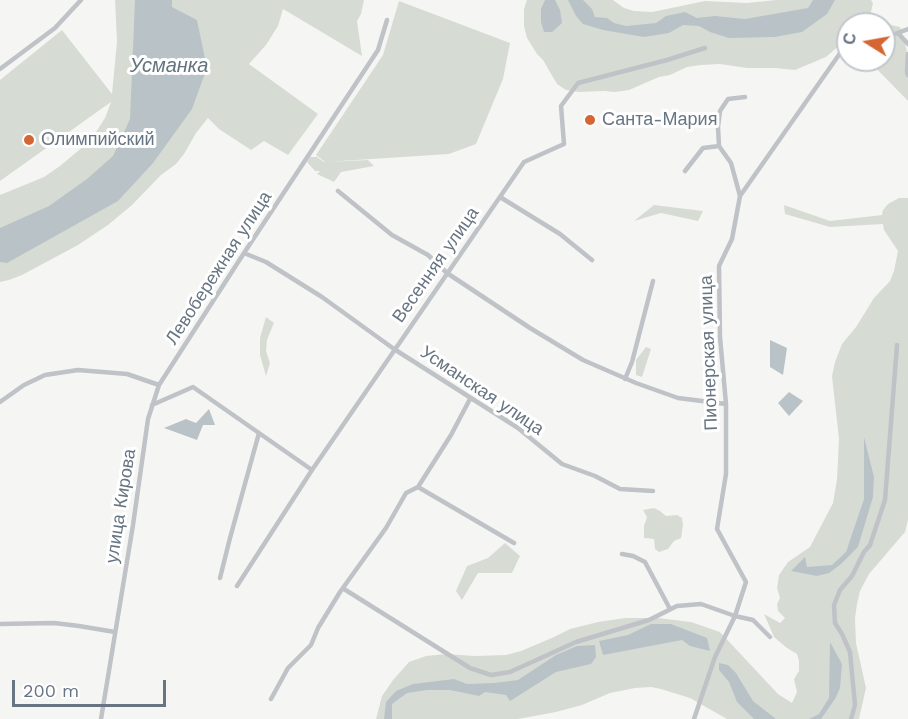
<!DOCTYPE html>
<meta charset="utf-8">
<style>
body{margin:0}
#map{position:relative;width:908px;height:719px;overflow:hidden;background:#f5f6f3;font-family:"Work Sans",sans-serif}
canvas{display:block}
.north{position:absolute;left:836px;top:12px;width:60px;height:60px;box-sizing:border-box;background:#fff;border:2px solid #c2c7cd;border-radius:50%;rotate:281deg;font-size:16px;font-weight:700;line-height:24px;text-align:center;color:#677481}
.north::after{content:'';display:block;margin:auto;width:21px;height:27px;background:#d56533;clip-path:polygon(50% 0,100% 100%,50% 72%,0 100%)}
.scale{position:absolute;left:12px;top:680px;width:154px;height:27px;box-sizing:border-box;border:3px solid #677481;border-top:0;padding-left:8px;font-size:18px;line-height:21px;white-space:nowrap;color:#677481;-webkit-text-stroke:4px #fff;paint-order:stroke}
</style>
<div id="map">
<canvas width="908" height="719"></canvas>
<div class="north">С</div>
<div class="scale">200 m</div>
</div>
<script>
const context = document.querySelector('canvas').getContext('2d');
context.lineJoin = 'round';
function fill(path, color) {
  context.fillStyle = color;
  context.fill(path, 'evenodd');
}
function poly(rows) {
  const path = new Path2D();
  for (const r of rows) {
    path.moveTo(r[0], r[1]);
    for (let i = 2; i < r.length; i += 2) path.lineTo(r[i], r[i + 1]);
  }
  return path;
}
function stroke(path, color, width, dash) {
  context.strokeStyle = color;
  context.lineWidth = width;
  context.lineCap = dash ? 'butt' : 'round';
  context.setLineDash(dash || []);
  context.stroke(path);
}
function drawText(font, color, halo, rows, align = 'center') {
  context.font = font + ' "Work Sans",sans-serif';
  context.lineWidth = 6;
  context.setLineDash([]);
  context.textBaseline = 'middle';
  context.strokeStyle = halo;
  context.fillStyle = color;
  for (const [text, x, y, turn = 0] of rows) {
    context.save();
    context.translate(x, y);
    context.rotate((+turn || 0) * Math.PI / 180);
    context.textAlign = isNaN(turn) ? turn : align;
    if (halo) context.strokeText(text, 0, 0);
    context.fillText(text, 0, 0);
    context.restore();
  }
}
fill(poly([
 [115,0,364,0,361,14,357,21,362,56,283,9,278,26,266,45,249,64,318,114,288,155,264,141,251,150,219,129,208,118,196,133,184,154,176,164,161,175,132,205,108,225,78,245,22,275,9,280,0,282,0,195,44,177,60,166,91,140,105,118,111,102,0,181,0,80,62,30,112,94,117,41],
 [527,0,613,0,624,8,634,11,652,12,705,1,747,3,776,0,871,0,873,3,869,20,900,27,908,55,908,101,868,60,884,60,884,24,848,24,848,44,841,44,826,57,795,70,775,68,747,68,720,64,701,65,687,67,670,75,659,77,629,90,615,92,604,91,579,92,566,90,557,84,543,60,537,54,527,38,524,26,524,9],
 [399,1,510,43,503,79,476,144,449,154,325,162,316,155,383,55],
 [310,157,317,157,324,162,368,160,374,166,341,172,334,182,317,174,320,171,315,171,307,162],
 [899,198,908,198,908,520,905,532,869,574,860,591,857,604,855,618,856,643,866,688,859,719,727,719,690,698,661,689,651,687,635,688,610,693,582,705,556,712,518,719,376,719,382,696,393,680,409,662,426,656,446,654,475,656,506,655,521,651,554,637,570,629,598,622,625,618,658,618,691,622,720,632,778,694,792,703,797,692,794,679,799,671,799,661,797,654,787,648,774,637,764,614,780,623,785,618,778,611,777,604,780,598,777,588,779,575,788,562,810,547,833,503,837,479,839,439,832,376,835,362,842,344,856,327,874,298,890,281,894,271,898,251,884,230,883,224,830,227,785,214,784,205,830,221,882,215,883,210,888,204],
 [654,205,703,211,698,221,661,213,634,221],
 [266,317,274,323,267,340,266,351,270,363,266,376,260,355,260,338],
 [646,347,651,349,642,377,636,375,636,360],
 [654,508,660,511,666,516,677,515,682,518,683,525,681,538,674,541,668,549,659,552,655,549,654,539,644,538,644,526,647,517,643,510],
 [505,543,520,556,512,573,478,573,462,600,456,591,467,566,488,558]
]), '#d6dcd4');
fill(poly([
 [135,0,172,0,172,7,197,20,207,68,192,109,153,163,118,201,7,263,0,262,0,228,49,206,87,179,113,156,130,119],
 [545,0,555,0,560,10,562,23,552,32,544,32,541,22,541,9],
 [568,0,583,0,592,9,595,17,607,18,614,23,626,26,656,23,666,16,685,12,697,18,715,16,745,19,808,8,813,0,835,0,827,14,802,32,775,37,729,38,710,32,699,26,683,25,669,33,644,37,603,30,583,24,576,16],
 [770,340,787,348,783,375,770,367],
 [789,392,803,401,789,416,778,403],
 [209,409,215,425,203,425,197,440,164,428,186,419,196,423],
 [864,437,874,477,873,497,858,547,841,564,829,573,817,576,791,571,805,557,807,567,832,565,846,552,864,499],
 [651,624,671,624,707,638,710,651,690,646,682,640,603,655,599,641,628,635],
 [830,642,842,664,840,688,835,699,821,719,809,719,819,714,829,698],
 [595,645,596,657,591,664,556,672,510,701,506,695,485,692,479,696,450,690,427,690,407,693,392,704,392,719,384,719,386,702,396,691,413,684,454,679,467,684,494,683,518,680,556,655,577,646],
 [719,663,728,665,736,673,753,701,776,719,754,719,737,702,729,682,719,670]
]), '#b9c3c7');
stroke(poly([
 [898,33,908,44],
 [884,38,908,29],
 [908,54,907,72,908,75],
 [0,69,55,28,81,0],
 [685,171,703,148,719,146],
 [338,191,392,235,428,255,447,273,530,328,583,360,636,383,678,398,726,404],
 [740,196,731,163,719,146,718,127,720,111,728,99,745,97],
 [500,197,560,234,592,260],
 [244,253,266,262,322,297,394,349,518,428,562,464,595,476,620,489,653,491],
 [625,379,632,362,653,281],
 [470,399,451,435,418,487,514,543],
 [0,402,24,385,45,375,78,370,127,374,159,385,244,253,378,50,387,20],
 [152,405,193,387,312,470],
 [622,554,633,556,645,562,670,609],
 [220,578,230,538,259,433],
 [237,586,312,470,524,162,564,144,561,106,578,83,667,60,705,48],
 [344,589,470,668,491,675,510,672,576,642,649,620,677,606,701,604,735,616,753,620,770,637],
 [0,624,54,623,79,626,115,632],
 [271,699,288,668,311,645,318,628,340,592,386,528,406,493,418,487],
 [101,719,133,525,148,419,159,385],
 [694,719,715,657,735,616,746,582,717,529,726,474,726,404,720,337,719,266,732,239,740,196,843,49,848,48],
 [851,719,855,705,850,652,842,634,835,623,834,605,840,590,852,576,864,552,870,545,885,500,897,345]
]), '#bfc2c6', 4.5);
for (const [x, y, r, color] of [
 [590,120,6,"#d56533"],
 [29,140,6,"#d56533"]
]) {
  const dot = new Path2D();
  dot.arc(x, y, r, 0, 2 * Math.PI);
  context.fillStyle = color;
  context.fill(dot);
  stroke(dot, '#fff', 2);
}
drawText('18px', '#677481', '#fff', [
 ["Санта-Мария",602,120],
 ["Олимпийский",41,140]
], 'left');
drawText('18px', '#677481', '#fff', [
 ["Весенняя улица",436,265,-55],
 ["Левобережная улица",219,268,-57],
 ["Пионерская улица",709,353,-92],
 ["Усманская улица",482,391,34],
 ["улица Кирова",121,506,-81]
]);
drawText('italic 20px', '#63747e', '#fff', [
 ["Усманка",169,66]
]);
</script>
